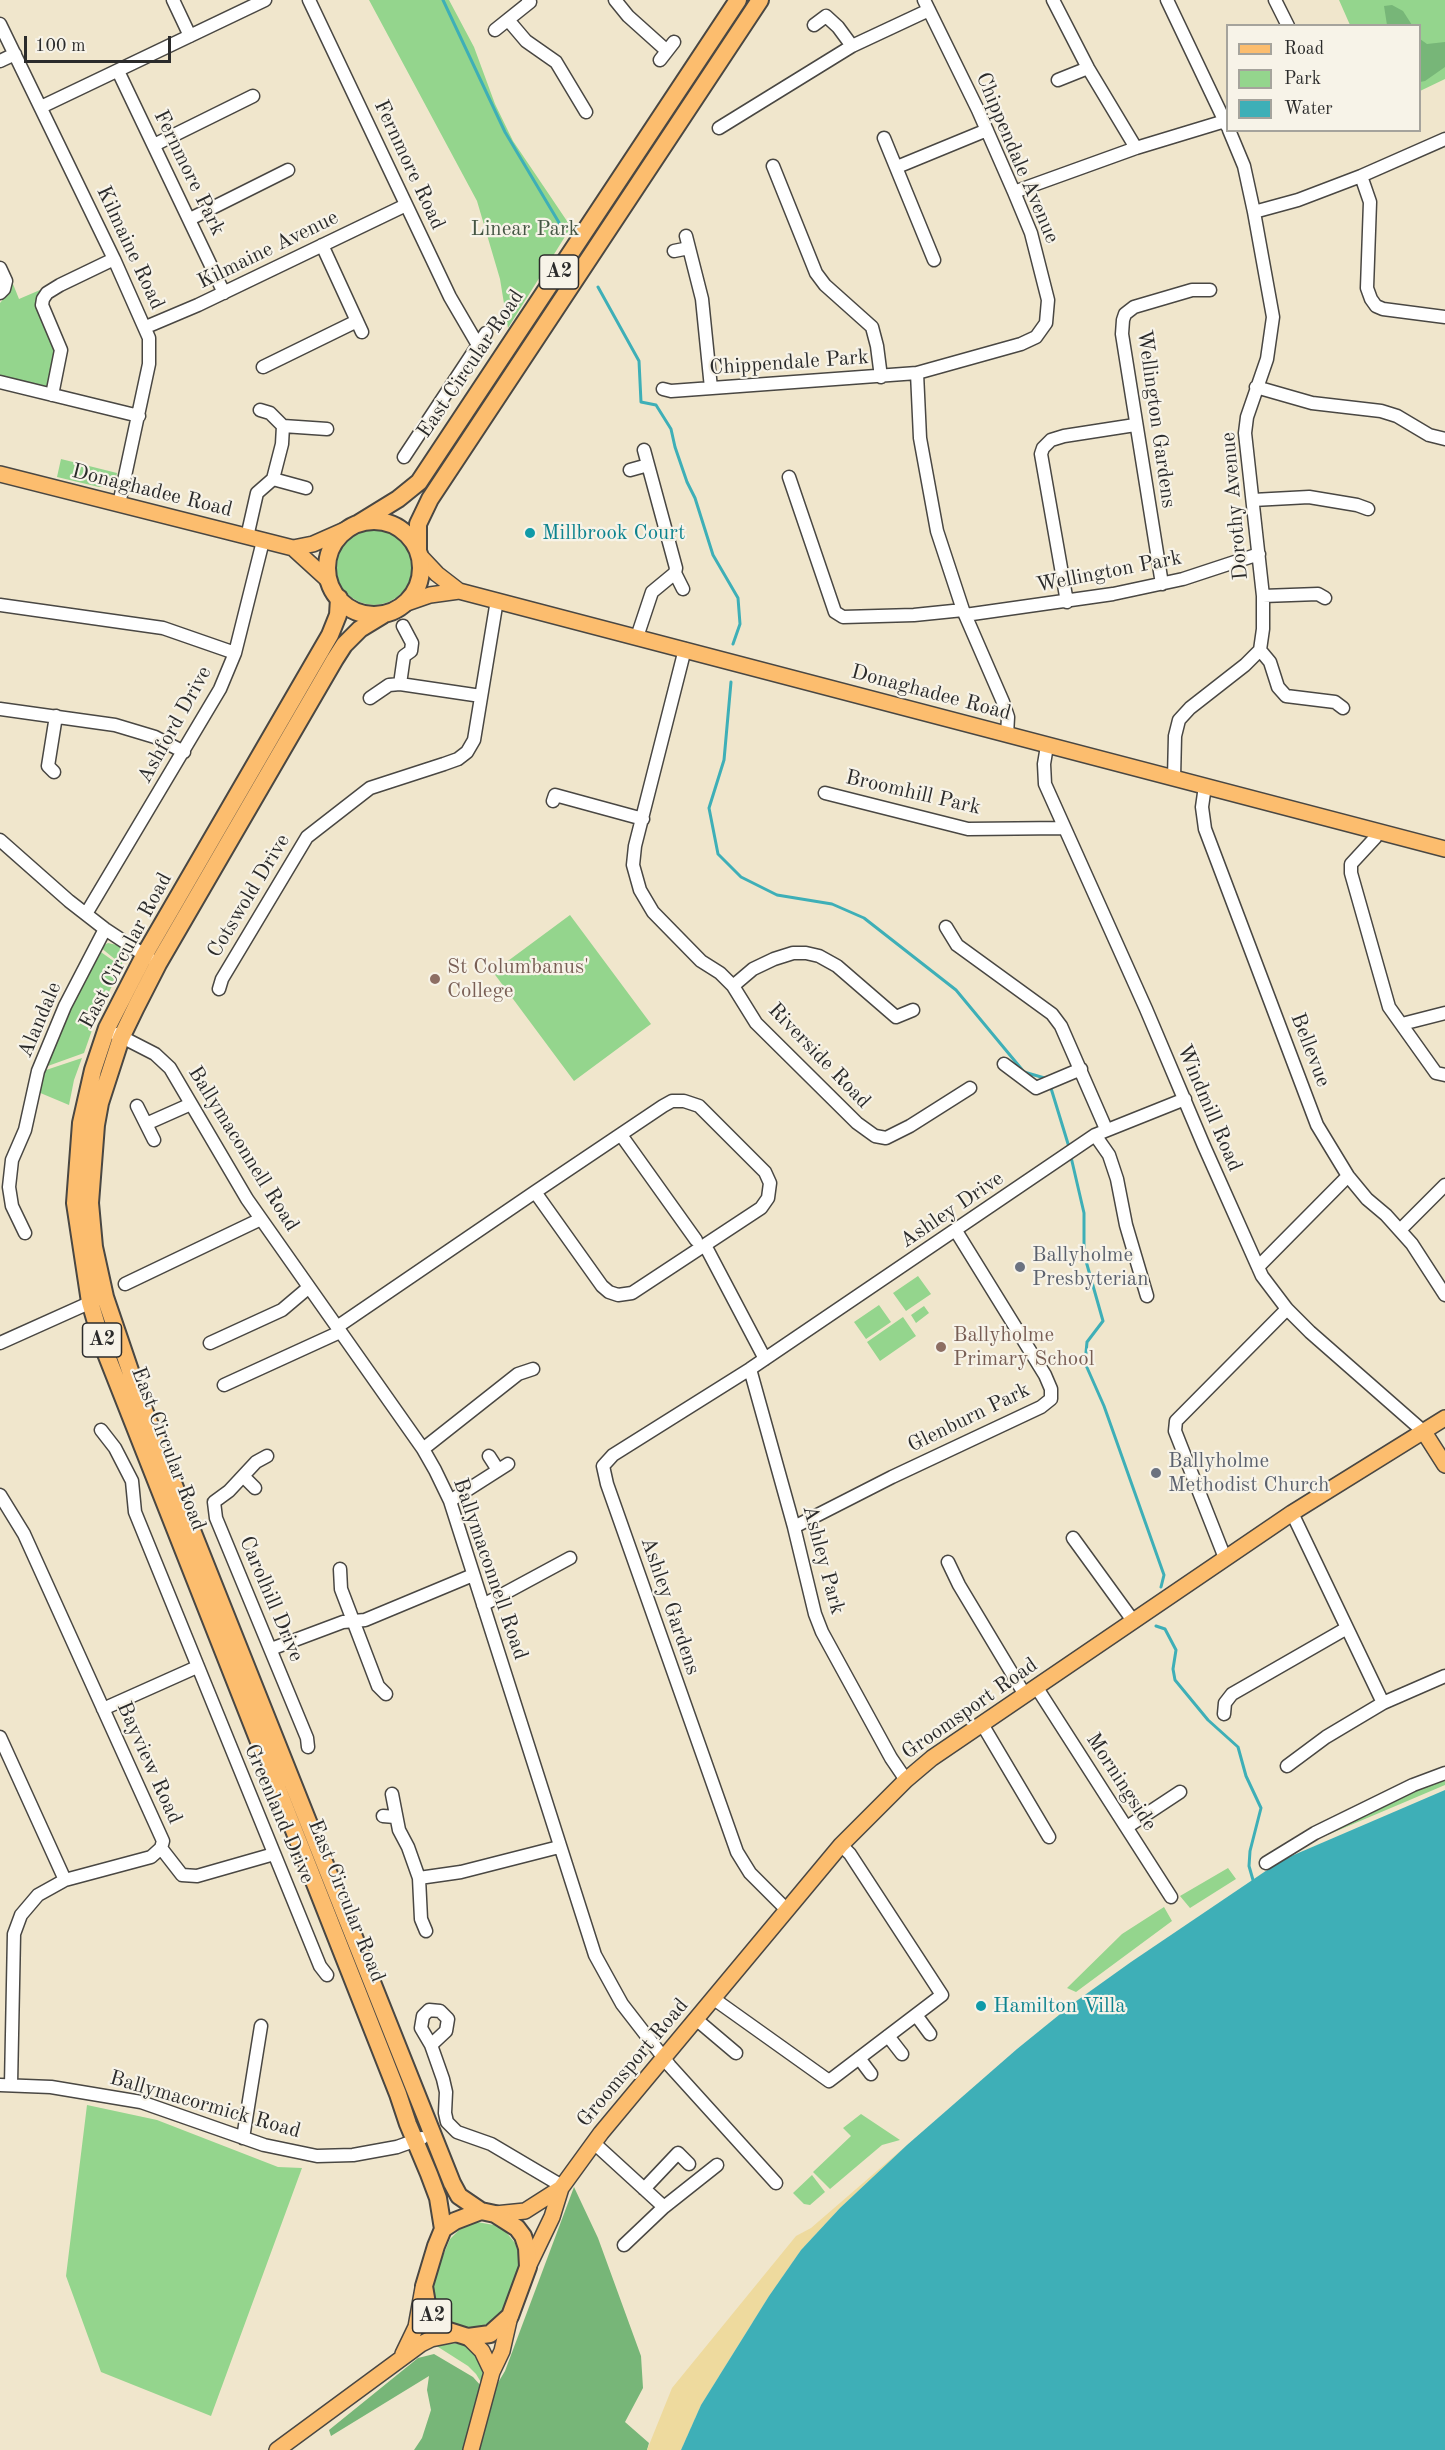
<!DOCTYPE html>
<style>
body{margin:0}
#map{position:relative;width:1445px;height:2450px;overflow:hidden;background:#f0e6cc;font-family:"Old Standard TT",serif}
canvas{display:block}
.legend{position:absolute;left:1226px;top:24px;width:195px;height:108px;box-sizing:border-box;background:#f7f3e8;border:2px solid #a5a39c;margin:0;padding:8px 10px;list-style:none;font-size:18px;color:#2b2b2b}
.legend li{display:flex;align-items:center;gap:12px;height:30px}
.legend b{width:30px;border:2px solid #a5a39c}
.scale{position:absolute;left:24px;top:36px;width:147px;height:27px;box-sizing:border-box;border:3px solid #2b2b2b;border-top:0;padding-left:8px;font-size:18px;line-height:21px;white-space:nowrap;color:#2b2b2b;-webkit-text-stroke:4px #f7f3e8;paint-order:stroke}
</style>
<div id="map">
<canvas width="1445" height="2450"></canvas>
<ul class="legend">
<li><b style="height:8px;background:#fcbd6e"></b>Road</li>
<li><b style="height:16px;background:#94d58d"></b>Park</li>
<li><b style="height:16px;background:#3eafb7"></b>Water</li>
</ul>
<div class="scale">100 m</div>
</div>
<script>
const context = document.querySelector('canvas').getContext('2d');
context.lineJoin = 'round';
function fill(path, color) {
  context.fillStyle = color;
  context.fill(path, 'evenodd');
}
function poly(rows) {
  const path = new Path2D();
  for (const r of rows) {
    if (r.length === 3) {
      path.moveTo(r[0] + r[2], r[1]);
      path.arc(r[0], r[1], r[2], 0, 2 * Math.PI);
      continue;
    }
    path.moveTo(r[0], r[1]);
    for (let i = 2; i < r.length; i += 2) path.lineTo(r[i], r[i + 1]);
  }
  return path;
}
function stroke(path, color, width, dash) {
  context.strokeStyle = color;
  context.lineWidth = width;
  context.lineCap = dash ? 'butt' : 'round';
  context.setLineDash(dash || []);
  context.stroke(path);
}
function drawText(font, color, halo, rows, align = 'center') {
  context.font = font + ' "Old Standard TT",serif';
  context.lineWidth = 4.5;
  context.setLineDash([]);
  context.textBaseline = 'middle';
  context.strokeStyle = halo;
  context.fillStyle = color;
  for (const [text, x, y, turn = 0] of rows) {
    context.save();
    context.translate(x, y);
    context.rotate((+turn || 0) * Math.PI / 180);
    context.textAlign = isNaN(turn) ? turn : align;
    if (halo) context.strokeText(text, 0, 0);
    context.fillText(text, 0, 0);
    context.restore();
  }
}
fill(poly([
 [369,0,449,0,474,47,495,104,513,141,571,227,508,328,500,279,477,201],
 [1339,0,1445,0,1445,79,1420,91,1420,26,1350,25],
 [11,279,19,299,47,287,37,305,38,311,56,352,49,385,45,387,37,388,0,378,0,303,10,291],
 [61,459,117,473,116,477,108,486,99,487,57,477],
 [374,567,38],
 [570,915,651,1024,574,1081,493,972],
 [108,943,117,945,124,950,122,965,100,947],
 [98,950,122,967,98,1013,84,1053,45,1067,65,1017],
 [82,1058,74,1080,69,1105,38,1092,43,1071],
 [918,1276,931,1294,906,1311,893,1293],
 [879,1305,891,1322,866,1339,854,1322],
 [924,1306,929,1313,916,1323,911,1315],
 [903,1317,916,1336,880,1361,867,1342],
 [1445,1777,1445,1785,1306,1844,1419,1787],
 [1228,1868,1236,1879,1190,1908,1180,1896],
 [1164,1907,1172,1921,1076,1992,1067,1988,1122,1934],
 [87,2105,157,2120,278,2167,302,2168,211,2416,101,2372,66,2276],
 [861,2114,900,2140,882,2145,830,2189,813,2172,851,2136,843,2128],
 [812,2175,825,2192,810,2205,804,2204,793,2193],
 [477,2222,494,2225,506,2232,515,2243,520,2258,519,2272,505,2308,495,2320,480,2327,463,2328,452,2323,441,2313,434,2302,432,2288,437,2270,450,2239,461,2228],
 [448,2343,461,2344,470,2349,479,2358,483,2369,482,2384,476,2374,468,2366,435,2345]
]), '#94d58d');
fill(poly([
 [1392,5,1403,11,1412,25,1387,25,1384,6],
 [1420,39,1427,44,1445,42,1445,67,1425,81,1420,82],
 [574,2187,598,2238,641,2356,643,2388,625,2422,649,2443,647,2450,414,2450,422,2438,431,2410,427,2390,429,2376,331,2436,329,2430,418,2358,434,2354,473,2377,490,2396,505,2371]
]), '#77b678');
fill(poly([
 [907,2145,840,2208,801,2250,769,2296,701,2405,681,2450,647,2450,672,2388,796,2236,811,2228]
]), '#eeda9e');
fill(poly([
 [1445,1790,1445,2450,681,2450,701,2405,769,2296,801,2250,840,2208,907,2145,1017,2049,1075,2002,1131,1962,1282,1860]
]), '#3eafb7');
stroke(poly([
 [443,0,505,132,564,231],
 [598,287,639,361,641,402,656,405,671,429,675,447,687,482,695,498,713,555,738,598,740,624,733,644],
 [731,682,724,760,709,808,718,854,741,877,777,895,832,904,864,918,956,990,1024,1072,1048,1079],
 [1050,1085,1069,1147],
 [1071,1157,1084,1213,1084,1254,1103,1321,1087,1342,1085,1363,1104,1406,1164,1575,1161,1587],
 [1156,1626,1165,1629,1176,1650,1173,1669,1175,1680,1208,1720,1238,1747,1246,1776,1261,1808,1250,1851,1249,1866,1253,1880]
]), '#3eafb7', 3);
const minor = poly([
 [173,0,190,36],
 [309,0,450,297,478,345],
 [615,0,628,16,667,51],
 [924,0,978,110,1014,192,1031,233,1048,300,1046,323,1036,337,1021,344,917,373,920,438,937,531,963,610,1003,702,1008,717,1007,735],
 [1053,0,1088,68,1136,148],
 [1167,0,1227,126],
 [1275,0,1288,26],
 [509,21,526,41,556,62,586,112],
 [0,24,114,259,149,338,149,364,119,504],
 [814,25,826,16,838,27,852,46],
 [495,30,530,2,528,0],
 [660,60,674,42],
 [0,61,15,54],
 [118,71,224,293],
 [1058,80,1088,68],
 [41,107,265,0],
 [719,128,852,46,929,10],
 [884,138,934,260],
 [154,145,253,96],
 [773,166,816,273,825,285,872,327,877,346,881,377],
 [897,167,987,130],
 [1361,176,1370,202,1367,288,1371,299,1376,306,1383,309,1445,317],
 [1014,192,1136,148,1225,121],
 [1254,212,1298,200,1361,176,1445,139],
 [190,219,288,170],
 [686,236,702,299,711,388],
 [322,245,362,332],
 [674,251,689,248],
 [0,268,6,281,4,289,0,293],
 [146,327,198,305,406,205],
 [263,367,357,321],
 [0,382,139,416],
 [1256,387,1312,403,1381,411,1397,416,1429,435,1445,439],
 [663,389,671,391,917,373],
 [52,395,61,350,42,305,43,299,47,293,60,285,114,259],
 [260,410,270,413,283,426,327,429],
 [404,457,486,333],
 [630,470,648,465],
 [789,477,835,612,843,617,914,615,963,610],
 [273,479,306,488],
 [1253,500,1309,497,1357,505,1368,509],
 [247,537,257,493,273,479,282,444,283,426],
 [675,573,683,589],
 [1162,584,1122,334,1123,320,1125,314,1134,307,1192,290,1210,290],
 [1263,596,1318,594,1325,598],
 [1067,602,1041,454,1043,448,1051,440,1064,436,1135,425],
 [0,605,163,628,235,653],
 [965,615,1113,594,1183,579,1259,554],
 [637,637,652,592,675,573,676,568,644,450],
 [685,649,635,846,633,865,640,890,653,912,701,961,720,973,733,986,756,1023,857,1123,875,1136,886,1138,910,1126,970,1088],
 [1260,650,1270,662,1278,687,1286,696,1335,702,1343,708],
 [400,684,404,656,411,651,412,643,403,626],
 [370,698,389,685,400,684,481,696],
 [0,709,115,725,155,737,184,752],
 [1047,746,1044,764,1045,784,1146,1009,1204,1146,1262,1276,1287,1309,1310,1332,1424,1432],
 [54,772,48,766,56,716],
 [1174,778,1175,736,1179,720,1190,708,1245,665,1260,650,1263,629,1263,596,1245,433,1247,417,1267,359,1273,317,1254,212,1244,166,1229,130],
 [1205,786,1202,807,1205,829,1317,1125,1348,1176,1367,1199,1386,1215,1412,1244,1445,1295],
 [825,793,968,829,1064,828],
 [553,801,555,795,643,819],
 [1378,831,1375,838,1351,864,1351,873,1389,1007,1436,1073,1445,1075],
 [0,840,69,901,105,929,149,958],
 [86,914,220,689,235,653,263,541],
 [946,927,957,945,1052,1014,1061,1026,1106,1129],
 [733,986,753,969,774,959,793,953,806,953,819,956,837,966,896,1017,913,1010],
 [219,989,222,979,307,837,370,788,444,764,458,759,467,752,474,740,497,600],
 [1402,1024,1445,1013],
 [116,1034,155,1054,170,1068,247,1199,423,1449,435,1470,450,1501,595,1955,622,2004,670,2066,776,2183],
 [1004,1064,1036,1088,1081,1069],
 [137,1106,154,1140],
 [146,1124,191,1104],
 [621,1135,696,1240],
 [1095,1135,1109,1155,1117,1179,1126,1225,1147,1296],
 [1400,1230,1445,1185],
 [25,1233,12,1206,9,1187,12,1160,25,1130,38,1071,65,1006,105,929],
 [704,1247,707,1249,765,1359],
 [1258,1267,1348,1176],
 [125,1284,261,1219],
 [337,1327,535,1192,663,1106,672,1101,684,1101,699,1106,765,1172,770,1183,768,1198,761,1208,632,1293,618,1295,609,1292,602,1286,535,1192],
 [0,1343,98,1299],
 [210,1343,282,1310,308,1288],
 [750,1369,794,1527,815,1614,822,1632,891,1758,906,1780],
 [224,1385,340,1332],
 [101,1430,115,1448,132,1481,135,1512,320,1966,327,1975],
 [423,1449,518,1374,533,1369],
 [267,1456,256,1462,229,1491,214,1502,216,1518,307,1738,308,1747],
 [489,1456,498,1470],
 [243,1476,255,1488],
 [0,1495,24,1534,163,1841,161,1848,151,1857,65,1880,38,1895,21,1915,14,1934,11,2085],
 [450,1501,508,1464],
 [1292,1513,1383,1703],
 [794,1527,892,1477,1041,1407,1051,1399,1051,1389,1045,1375,956,1231],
 [1073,1538,1134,1622],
 [1225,1558,1175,1431,1176,1421,1287,1309],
 [948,1562,959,1585,1025,1695],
 [340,1569,341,1589,378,1686,386,1694],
 [483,1605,570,1558],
 [271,1649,343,1622,365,1620,473,1575],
 [1037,1688,1171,1897],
 [103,1709,197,1667],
 [1224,1714,1225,1703,1232,1694,1347,1628],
 [982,1724,1049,1837],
 [0,1737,65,1880],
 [1287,1766,1326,1737,1383,1703,1445,1676],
 [392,1794,399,1830,408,1847,419,1878,421,1919,426,1931],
 [383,1816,395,1817],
 [1127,1827,1180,1792],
 [161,1848,182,1875,197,1876,274,1854],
 [1266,1863,1315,1833,1413,1785,1445,1773],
 [419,1878,461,1872,559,1847],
 [786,1909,750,1873,737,1852,607,1484,603,1466,613,1455,750,1369,1095,1135,1185,1099],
 [714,1999,829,2081,942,1995,850,1854,841,1845],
 [916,2015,930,2034],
 [697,2020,736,2053],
 [888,2036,902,2054],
 [431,2045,446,2031,448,2019,440,2011,429,2010,423,2016,421,2028,431,2045,443,2079,446,2092,445,2113,447,2122,457,2132,491,2144,562,2186],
 [859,2058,871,2074],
 [0,2085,51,2087,141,2102,264,2145,317,2156,353,2155,397,2147,422,2138],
 [243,2138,261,2026],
 [594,2143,664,2207],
 [644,2189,678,2153,689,2164],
 [624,2245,664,2207,717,2165]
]);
const major = poly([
 [0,474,293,548,327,579],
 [293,548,313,544,347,529],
 [420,556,437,574,459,591],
 [407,603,430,595,459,591,1445,849],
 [1424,1432,1445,1465],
 [495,2214,525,2211,561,2188],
 [528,2267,552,2217,561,2188,601,2133,841,1845,906,1780,932,1758,1292,1513,1445,1418],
 [468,2337,482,2351,492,2372],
 [403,2354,416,2327,423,2288],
 [277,2450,421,2344,431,2339,456,2334],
 [471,2450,492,2372,502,2351,510,2316]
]);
const highway = poly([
 [374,568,47],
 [359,523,398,499,419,482,738,0],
 [418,549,418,524,430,499,760,0],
 [339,598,338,615,330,635,145,954,107,1028,93,1070,81,1123,75,1203,90,1302,103,1346,398,2094,408,2124,429,2174,438,2198,443,2229],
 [383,615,360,629,344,645,335,659,158,964,136,1007,121,1038,100,1103,96,1125,90,1203,94,1247,105,1297,140,1400,452,2183,459,2196,481,2211],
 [481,2211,495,2214,517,2228,523,2236,527,2248,528,2267,510,2316,490,2334,468,2337,446,2330,433,2318,427,2304,424,2286,436,2246,443,2229,455,2221,481,2211]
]);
stroke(minor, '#494743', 15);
stroke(major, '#494743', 18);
stroke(highway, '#494743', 20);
stroke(minor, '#fff', 12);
stroke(major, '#fcbd6e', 15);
stroke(highway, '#fcbd6e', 16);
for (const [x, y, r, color] of [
 [530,533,6,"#0f9aa8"],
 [435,979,6,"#8d6e63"],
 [1020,1267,6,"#6b7280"],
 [941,1347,6,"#8d6e63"],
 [1156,1473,6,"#6b7280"],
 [981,2006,6,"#0f9aa8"]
]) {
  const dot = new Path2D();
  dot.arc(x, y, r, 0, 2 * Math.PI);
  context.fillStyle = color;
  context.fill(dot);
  stroke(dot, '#f7f3e8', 2);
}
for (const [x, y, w] of [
 [559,272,39],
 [102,1340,39],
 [432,2316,39]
]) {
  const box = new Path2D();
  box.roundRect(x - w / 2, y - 17, w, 34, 4.5);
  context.fillStyle = '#f7f3e8';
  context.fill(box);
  stroke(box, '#2b2b2b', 1.5);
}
drawText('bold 20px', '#2b2b2b', null, [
 ["A2",559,272],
 ["A2",102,1340],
 ["A2",432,2316]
]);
drawText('21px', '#2b2b2b', '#f7f3e8', [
 ["Chippendale Avenue",1017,158,67],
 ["Fernmore Road",409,165,65],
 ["Fernmore Park",189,173,64],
 ["Kilmaine Road",130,248,65],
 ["Kilmaine Avenue",268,250,-26],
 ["Chippendale Park",789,363,-4],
 ["East Circular Road",471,364,-56],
 ["Wellington Gardens",1156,419,82],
 ["Donaghadee Road",152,491,14],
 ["Dorothy Avenue",1235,506,-95],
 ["Wellington Park",1109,572,-11],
 ["Donaghadee Road",931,693,15],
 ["Ashford Drive",175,725,-61],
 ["Broomhill Park",913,793,13],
 ["Cotswold Drive",249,896,-59],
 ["East Circular Road",126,951,-62],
 ["Alandale",40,1020,-67],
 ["Bellevue",1310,1050,69],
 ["Riverside Road",819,1056,46],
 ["Windmill Road",1209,1108,67],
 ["Ballymaconnell Road",243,1149,58],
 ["Ashley Drive",952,1210,-34],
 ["Glenburn Park",969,1418,-26],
 ["East Circular Road",168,1449,69],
 ["Ashley Park",823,1560,75],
 ["Ballymaconnell Road",490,1569,71],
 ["Carolhill Drive",271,1599,67],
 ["Ashley Gardens",670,1606,71],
 ["Groomsport Road",970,1709,-35],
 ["Bayview Road",149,1763,66],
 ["Morningside",1121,1782,57],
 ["Greenland Drive",279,1814,67],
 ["East Circular Road",346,1901,68],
 ["Groomsport Road",633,2063,-50],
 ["Ballymacormick Road",205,2105,16]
]);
drawText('21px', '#455644', '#f7f3e8', [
 ["Linear Park",525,229]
]);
drawText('21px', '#0d838f', '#f7f3e8', [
 ["Millbrook Court",542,533],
 ["Hamilton Villa",993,2006]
], 'left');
drawText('21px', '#785e54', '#f7f3e8', [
 ["St Columbanus'",447,967],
 ["College",447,991],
 ["Ballyholme",953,1335],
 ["Primary School",953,1359]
], 'left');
drawText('21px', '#5b616d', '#f7f3e8', [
 ["Ballyholme",1032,1255],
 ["Presbyterian",1032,1279],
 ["Ballyholme",1168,1461],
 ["Methodist Church",1168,1485]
], 'left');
</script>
